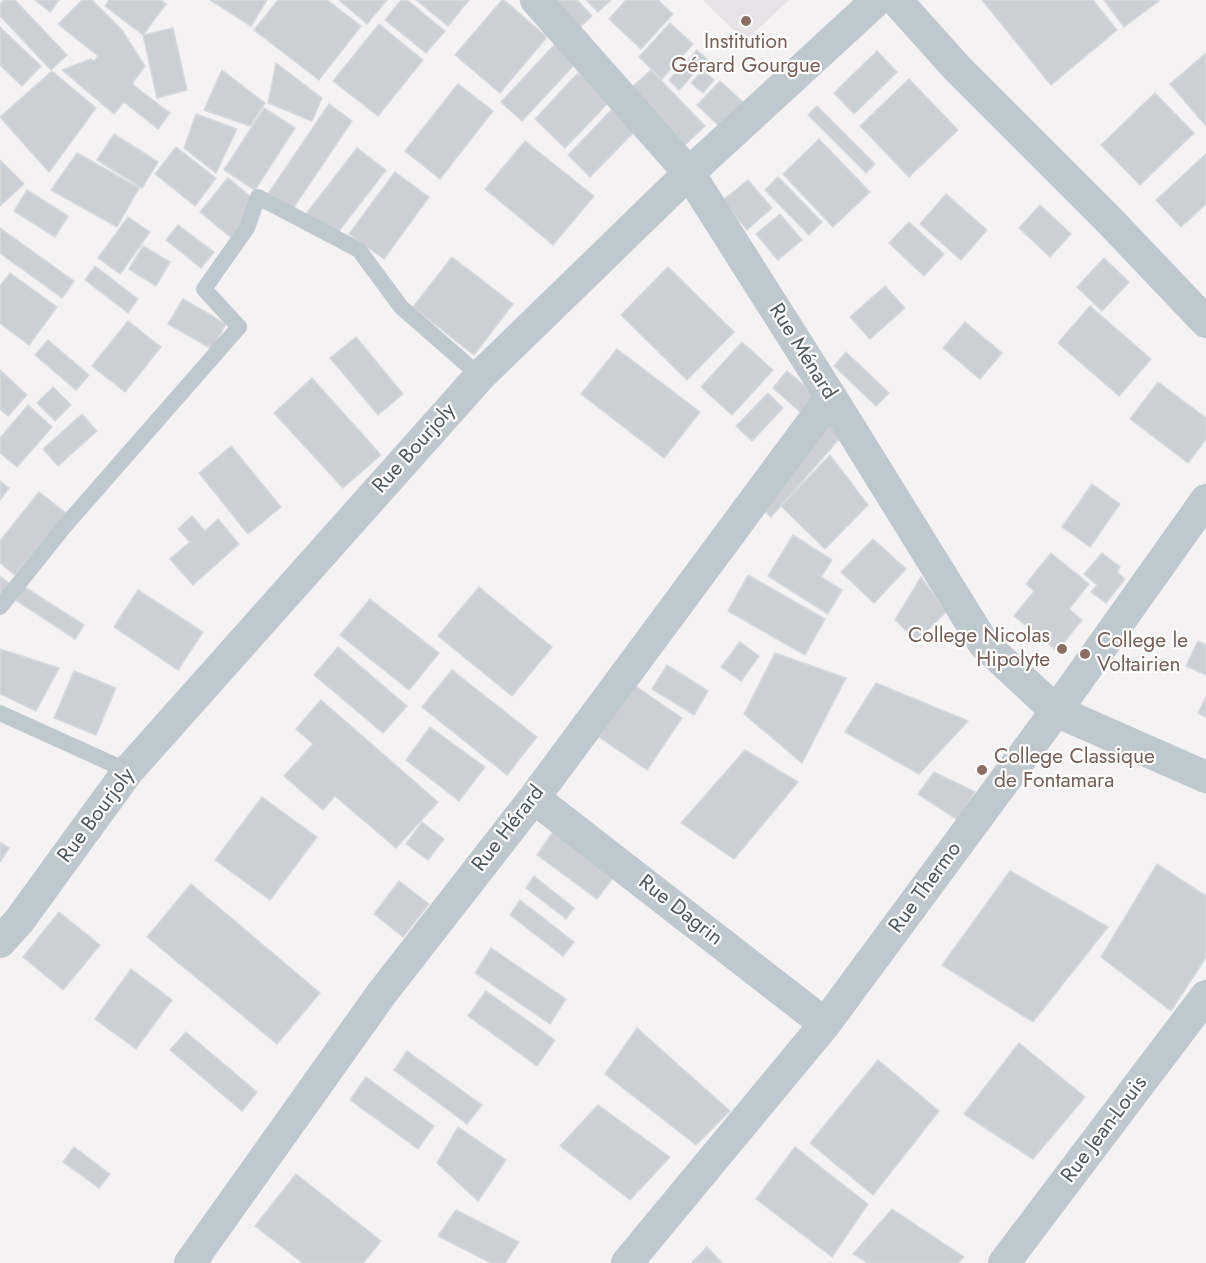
<!DOCTYPE html>
<meta charset="utf-8">
<style>
body{margin:0}
canvas{display:block;background:#f4f2f3}
</style>
<canvas width="1206" height="1263"></canvas>
<script>
const context = document.querySelector('canvas').getContext('2d');
context.lineJoin = 'round';
function fill(path, color) {
  context.fillStyle = color;
  context.fill(path, 'evenodd');
}
function poly(rows) {
  const path = new Path2D();
  for (const r of rows) {
    path.moveTo(r[0], r[1]);
    for (let i = 2; i < r.length; i += 2) path.lineTo(r[i], r[i + 1]);
  }
  return path;
}
function stroke(path, color, width, dash) {
  context.strokeStyle = color;
  context.lineWidth = width;
  context.lineCap = dash ? 'butt' : 'round';
  context.setLineDash(dash || []);
  context.stroke(path);
}
function drawText(font, color, halo, rows, align = 'center') {
  context.font = font + ' Jost,sans-serif';
  context.lineWidth = 4.5;
  context.setLineDash([]);
  context.textBaseline = 'middle';
  context.strokeStyle = halo;
  context.fillStyle = color;
  for (const [text, x, y, turn = 0] of rows) {
    context.save();
    context.translate(x, y);
    context.rotate((+turn || 0) * Math.PI / 180);
    context.textAlign = isNaN(turn) ? turn : align;
    if (halo) context.strokeText(text, 0, 0);
    context.fillText(text, 0, 0);
    context.restore();
  }
}
fill(poly([
 [703,0,789,0,745,41]
]), '#e5e3e5');
const building = poly([
 [4,0,15,0,67,55,51,70,0,16,0,4,4,0],
 [35,0,59,0,50,12,35,0],
 [82,0,92,0,122,30,145,66,132,84,170,113,158,129,124,102,114,114,62,70,91,59,94,61,98,56,58,24,82,0],
 [109,0,161,0,166,4,143,35,105,6,109,0],
 [210,0,267,0,251,26,210,0],
 [278,0,327,0,361,26,319,80,254,30,278,0],
 [339,0,387,0,367,24,339,0],
 [401,0,407,0,445,31,426,53,385,20,401,0],
 [416,0,469,0,448,26,416,0],
 [502,0,504,0,547,37,500,93,455,55,502,0],
 [550,0,577,0,592,16,578,29,550,0],
 [586,0,611,0,598,12,586,0],
 [626,0,658,0,673,14,641,49,609,19,626,0],
 [982,0,1093,0,1117,30,1051,85,982,0],
 [1104,0,1158,0,1159,1,1124,27,1104,0],
 [670,23,693,44,662,79,639,57,670,23],
 [379,24,423,60,378,116,333,81,379,24],
 [0,27,41,66,22,86,0,65,0,27],
 [173,28,187,90,157,98,143,35,173,28],
 [555,44,576,63,522,121,501,102,555,44],
 [697,50,707,59,679,90,669,80,697,50],
 [877,51,897,72,854,114,834,93,877,51],
 [1206,53,1206,126,1170,84,1206,53],
 [276,63,322,98,312,121,268,103,276,63],
 [222,70,265,103,250,126,204,110,222,70],
 [651,70,705,126,683,147,629,90,651,70],
 [703,70,714,80,703,93,691,83,703,70],
 [52,71,96,108,49,172,0,117,52,71],
 [578,73,610,101,565,148,535,119,578,73],
 [909,79,958,130,909,177,860,126,909,79],
 [720,81,745,104,722,129,697,105,720,81],
 [458,84,493,111,440,179,405,151,458,84],
 [1155,93,1194,133,1140,185,1101,145,1155,93],
 [329,104,352,121,292,210,268,194,329,104],
 [616,105,639,127,590,177,568,155,616,105],
 [817,106,875,164,866,173,808,115,817,106],
 [264,108,295,128,255,190,224,170,264,108],
 [196,114,237,129,216,173,184,148,196,114],
 [114,134,158,162,142,188,97,160,114,134],
 [819,139,870,192,833,227,783,174,819,139],
 [525,141,594,196,553,245,485,189,525,141],
 [176,147,216,178,195,206,155,174,176,147],
 [357,148,386,170,336,235,306,214,357,148],
 [77,153,139,188,117,227,51,190,77,153],
 [1206,154,1206,204,1181,227,1156,200,1206,154],
 [0,160,24,184,0,206,0,160],
 [395,172,429,197,384,259,349,234,395,172],
 [778,177,822,222,809,235,765,190,778,177],
 [228,178,262,206,234,240,200,212,228,178],
 [748,180,772,208,747,230,723,200,748,180],
 [27,190,68,216,55,237,14,211,27,190],
 [946,194,987,230,961,260,920,224,946,194],
 [1040,205,1071,234,1050,257,1019,228,1040,205],
 [780,214,802,240,778,260,756,234,780,214],
 [128,217,150,232,120,274,98,258,128,217],
 [909,222,944,254,924,276,889,243,909,222],
 [178,225,214,252,201,268,166,240,178,225],
 [0,228,74,281,62,298,0,253,0,228],
 [143,246,170,262,156,286,129,269,143,246],
 [452,257,513,304,474,355,413,307,452,257],
 [1104,258,1129,282,1102,311,1077,287,1104,258],
 [95,266,138,299,128,313,85,280,95,266],
 [668,267,734,332,687,380,621,315,668,267],
 [10,273,57,307,29,345,0,323,0,286,10,273],
 [885,286,905,308,870,339,850,317,885,286],
 [183,299,226,324,212,349,168,324,183,299],
 [1090,306,1151,359,1119,396,1058,343,1090,306],
 [128,321,161,347,125,392,92,366,128,321],
 [965,322,1002,353,980,379,943,348,965,322],
 [356,337,403,394,378,415,330,358,356,337],
 [48,340,89,375,76,390,35,355,48,340],
 [742,342,773,370,732,415,701,387,742,342],
 [617,349,700,412,664,458,581,394,617,349],
 [846,352,889,393,876,406,834,366,846,352],
 [0,370,27,395,8,416,0,409,0,370],
 [787,371,822,401,807,418,773,388,787,371],
 [312,378,381,455,343,488,274,413,312,378],
 [1158,382,1206,418,1206,439,1188,463,1130,419,1158,382],
 [53,387,71,405,55,421,37,403,53,387],
 [768,393,783,408,752,441,736,426,768,393],
 [28,405,52,427,17,467,0,453,0,438,28,405],
 [829,412,848,429,771,517,752,500,829,412],
 [82,414,97,431,58,466,43,449,82,414],
 [231,446,281,507,248,534,199,473,231,446],
 [830,455,868,505,825,549,781,506,830,455],
 [0,481,9,488,0,500,0,481],
 [1092,484,1120,504,1090,547,1062,527,1092,484],
 [39,492,66,513,15,575,0,563,0,541,39,492],
 [192,516,205,531,218,519,239,544,193,585,170,559,190,542,178,529,192,516],
 [793,535,832,560,821,577,842,590,828,614,768,576,793,535],
 [873,539,906,569,874,603,841,572,873,539],
 [1051,553,1089,584,1069,609,1082,620,1057,651,1014,616,1034,591,1026,584,1051,553],
 [1102,553,1120,567,1117,572,1125,579,1106,603,1091,592,1097,585,1084,574,1102,553],
 [748,575,825,619,805,655,728,611,748,575],
 [0,576,10,584,0,598,0,576],
 [921,577,946,612,917,641,895,620,921,577],
 [23,586,84,625,75,639,14,599,23,586],
 [479,587,552,647,512,696,438,636,479,587],
 [138,590,203,632,178,670,114,627,138,590],
 [370,599,439,653,409,690,340,635,370,599],
 [1198,641,1206,645,1206,675,1186,666,1198,641],
 [740,642,759,656,741,681,721,667,740,642],
 [338,647,407,706,383,733,314,675,338,647],
 [0,649,59,668,36,711,0,694,0,649],
 [775,653,846,678,802,763,744,714,775,653],
 [667,665,708,691,694,715,652,689,667,665],
 [452,670,537,737,507,775,422,707,452,670],
 [74,671,116,688,96,735,54,718,74,671],
 [876,683,968,721,919,774,845,732,876,683],
 [634,685,682,718,647,770,599,737,634,685],
 [1206,697,1206,717,1198,713,1206,697],
 [321,700,438,802,396,848,335,796,323,810,284,776,313,744,296,729,321,700],
 [430,727,485,767,459,801,406,760,430,727],
 [745,750,798,782,734,859,681,823,745,750],
 [934,772,975,792,958,820,918,794,934,772],
 [262,797,317,837,270,900,215,860,262,797],
 [422,822,444,839,428,860,406,844,422,822],
 [554,830,615,875,597,899,537,855,554,830],
 [0,842,9,848,0,862,0,842],
 [1157,864,1206,896,1206,957,1171,1011,1101,957,1157,864],
 [1010,871,1108,927,1033,1022,942,965,1010,871],
 [534,876,574,908,566,919,526,888,534,876],
 [399,881,429,904,403,937,374,914,399,881],
 [191,884,320,993,277,1044,147,937,191,884],
 [520,900,574,942,563,956,510,915,520,900],
 [59,912,100,945,63,990,23,957,59,912],
 [491,948,566,999,550,1024,475,973,491,948],
 [131,969,172,1000,136,1049,95,1019,131,969],
 [486,991,555,1040,537,1066,468,1016,486,991],
 [637,1028,730,1111,696,1145,605,1074,637,1028],
 [186,1032,257,1092,242,1111,170,1050,186,1032],
 [1019,1043,1085,1097,1033,1159,964,1114,1019,1043],
 [407,1051,482,1105,467,1124,394,1070,407,1051],
 [878,1060,939,1111,873,1195,810,1143,878,1060],
 [366,1077,434,1126,418,1149,350,1100,366,1077],
 [598,1105,670,1157,630,1200,560,1146,598,1105],
 [458,1127,506,1160,478,1201,437,1163,458,1127],
 [74,1147,110,1174,99,1188,63,1162,74,1147],
 [795,1147,868,1204,832,1257,756,1199,795,1147],
 [296,1174,381,1241,363,1263,303,1263,255,1226,296,1174],
 [892,1209,964,1257,958,1263,868,1263,853,1254,892,1209],
 [456,1210,519,1242,505,1263,491,1263,438,1236,456,1210],
 [707,1247,722,1263,691,1263,707,1247]
]);
fill(building, '#ccd0d5');
stroke(building, '#d6d9dd', 1.5);
stroke(poly([
 [0,607,63,528,239,327,204,289,247,228,258,197,359,250,401,307,480,376],
 [0,713,128,771]
]), '#bdc8cf', 16);
stroke(poly([
 [536,0,689,173,831,397,984,644,1056,711,1206,777],
 [896,0,957,68,1107,218,1206,322],
 [534,798,825,1024],
 [0,942,19,921,128,771,480,376,689,173,877,0],
 [190,1263,382,993,534,798,831,397],
 [627,1263,825,1024,1056,711,1206,500],
 [1004,1263,1206,996]
]), '#bdc8cf', 32);
for (const [x, y, r, color] of [
 [746,21,6,"#8d6e63"],
 [1062,649,6,"#8d6e63"],
 [1085,654,6,"#8d6e63"],
 [982,770,6,"#8d6e63"]
]) {
  const dot = new Path2D();
  dot.arc(x, y, r, 0, 2 * Math.PI);
  context.fillStyle = color;
  context.fill(dot);
  stroke(dot, '#fff', 2);
}
drawText('21px', '#785e54', '#fff', [
 ["Institution",746,43,"center"],
 ["Gérard Gourgue",746,67,"center"],
 ["College Nicolas",1050,637,"right"],
 ["Hipolyte",1050,661,"right"],
 ["College le",1097,642],
 ["Voltairien",1097,666],
 ["College Classique",994,758],
 ["de Fontamara",994,782]
], 'left');
drawText('21px', '#495860', '#fff', [
 ["Rue Ménard",802,352,58],
 ["Rue Bourjoly",415,449,-48],
 ["Rue Bourjoly",97,816,-53],
 ["Rue Hérard",509,829,-52],
 ["Rue Thermo",926,888,-54],
 ["Rue Dagrin",680,911,38],
 ["Rue Jean-Louis",1105,1130,-53]
]);
</script>
